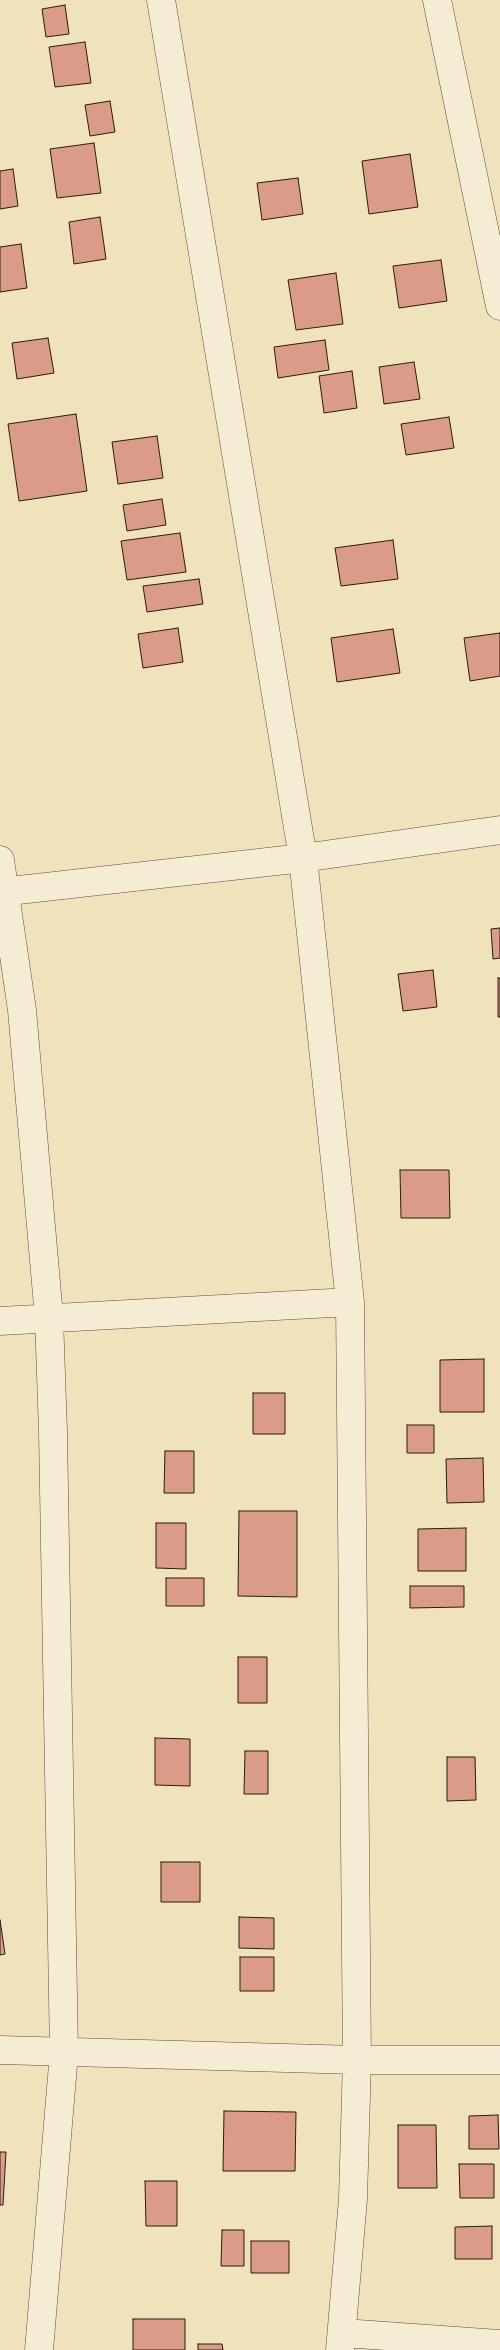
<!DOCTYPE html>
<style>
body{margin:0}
canvas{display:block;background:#f0e3bc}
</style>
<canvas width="500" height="2350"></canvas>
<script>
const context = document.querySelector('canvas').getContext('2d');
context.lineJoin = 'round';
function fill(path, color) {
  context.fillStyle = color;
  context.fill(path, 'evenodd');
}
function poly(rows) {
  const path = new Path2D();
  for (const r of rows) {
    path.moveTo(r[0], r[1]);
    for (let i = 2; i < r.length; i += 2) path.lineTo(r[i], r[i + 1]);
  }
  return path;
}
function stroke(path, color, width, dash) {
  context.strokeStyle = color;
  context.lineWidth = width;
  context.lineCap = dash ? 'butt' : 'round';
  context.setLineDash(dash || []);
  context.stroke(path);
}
const building = poly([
 [65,5,69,34,46,37,42,9,65,5],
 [85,42,91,83,55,87,49,47,85,42],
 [110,101,115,132,90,136,85,105,110,101],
 [94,143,101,193,57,198,50,149,94,143],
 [410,154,418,207,369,214,362,161,410,154],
 [13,169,18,206,0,209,0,171,13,169],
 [298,178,303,214,262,220,257,183,298,178],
 [100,217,106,259,74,264,69,222,100,217],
 [21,244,27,288,0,292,0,247,21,244],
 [441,260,447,301,399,308,393,266,441,260],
 [336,273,343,324,296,330,288,280,336,273],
 [48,338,54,373,17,379,12,343,48,338],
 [325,340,329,370,278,378,274,347,325,340],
 [414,362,420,399,384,404,379,367,414,362],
 [352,371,357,408,324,413,319,376,352,371],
 [76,414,87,491,19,501,8,424,76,414],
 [449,417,454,448,406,455,401,424,449,417],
 [157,436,163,478,118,484,112,442,157,436],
 [162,499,166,525,127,531,123,505,162,499],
 [180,533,186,572,127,580,121,541,180,533],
 [393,540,398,579,341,586,335,548,393,540],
 [199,579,203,604,147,612,143,586,199,579],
 [178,628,183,662,143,668,138,634,178,628],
 [393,629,400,673,337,682,331,638,393,629],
 [500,633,500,676,470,681,464,638,500,633],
 [500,928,500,958,493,959,491,929,500,928],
 [433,970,437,1007,403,1011,398,974,433,970],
 [498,978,500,978,500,1017,498,1017,498,978],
 [400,1170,449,1170,450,1218,401,1218,400,1170],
 [484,1359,484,1412,440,1412,440,1360,484,1359],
 [253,1393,285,1393,285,1434,253,1434,253,1393],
 [407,1425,434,1425,434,1453,407,1453,407,1425],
 [165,1451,194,1451,194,1493,164,1493,165,1451],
 [483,1458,484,1502,447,1503,446,1459,483,1458],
 [239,1511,297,1511,297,1597,238,1596,239,1511],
 [156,1523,186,1523,186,1569,156,1568,156,1523],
 [466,1528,466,1571,418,1571,418,1529,466,1528],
 [166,1578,204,1578,204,1606,166,1606,166,1578],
 [410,1586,464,1586,464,1607,410,1608,410,1586],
 [238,1657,267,1657,267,1703,238,1703,238,1657],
 [155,1738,190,1739,190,1786,155,1785,155,1738],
 [245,1751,268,1751,268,1794,244,1794,245,1751],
 [447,1757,475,1757,476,1800,447,1801,447,1757],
 [161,1862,200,1862,200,1902,161,1902,161,1862],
 [239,1917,274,1918,274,1949,239,1948,239,1917],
 [0,1920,5,1954,0,1955,0,1920],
 [240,1957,274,1957,274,1991,240,1991,240,1957],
 [224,2111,296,2112,295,2171,223,2171,224,2111],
 [498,2115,499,2149,469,2149,469,2116,498,2115],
 [398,2125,436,2125,437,2188,398,2188,398,2125],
 [0,2152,6,2152,3,2205,0,2205,0,2152],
 [459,2164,494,2164,494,2198,460,2198,459,2164],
 [145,2181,177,2181,177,2226,146,2226,145,2181],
 [492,2226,492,2259,455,2259,455,2227,492,2226],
 [222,2230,244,2230,244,2266,221,2266,222,2230],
 [251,2241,289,2241,289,2273,251,2273,251,2241],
 [133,2319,185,2319,185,2350,133,2350,133,2319],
 [198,2344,222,2344,223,2350,198,2350,198,2344]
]);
fill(building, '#da9b89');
stroke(building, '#2b1c0e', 1);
const minor = poly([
 [161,0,303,858,350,1302,357,2060,353,2199,340,2350],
 [437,0,500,306],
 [0,860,22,1010,49,1317,53,1432,64,2053,39,2350],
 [0,892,303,858,500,830],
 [0,1321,350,1302],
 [0,2050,357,2060,500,2060],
 [343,2333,500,2344]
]);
stroke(minor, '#5c4e3a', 29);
stroke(minor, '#f5edd3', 28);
</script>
